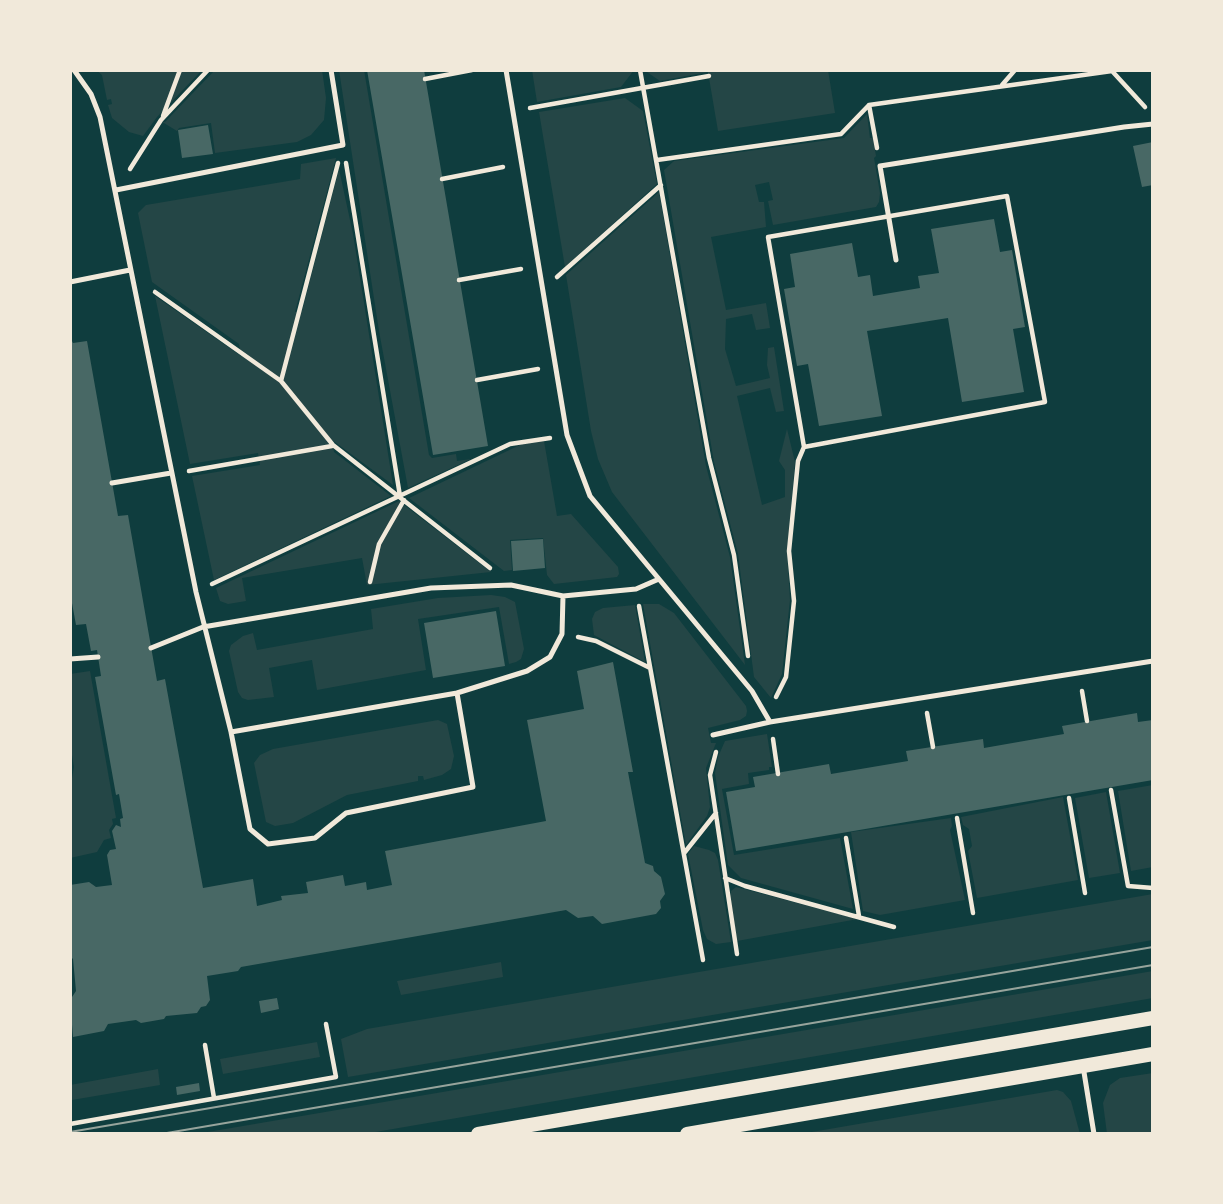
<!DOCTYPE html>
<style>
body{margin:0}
#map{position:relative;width:1223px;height:1204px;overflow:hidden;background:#0f3d3e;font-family:Raleway,sans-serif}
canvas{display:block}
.frame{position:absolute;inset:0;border:72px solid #f1e9da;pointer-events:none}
</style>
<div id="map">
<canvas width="1223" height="1204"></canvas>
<div class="frame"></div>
</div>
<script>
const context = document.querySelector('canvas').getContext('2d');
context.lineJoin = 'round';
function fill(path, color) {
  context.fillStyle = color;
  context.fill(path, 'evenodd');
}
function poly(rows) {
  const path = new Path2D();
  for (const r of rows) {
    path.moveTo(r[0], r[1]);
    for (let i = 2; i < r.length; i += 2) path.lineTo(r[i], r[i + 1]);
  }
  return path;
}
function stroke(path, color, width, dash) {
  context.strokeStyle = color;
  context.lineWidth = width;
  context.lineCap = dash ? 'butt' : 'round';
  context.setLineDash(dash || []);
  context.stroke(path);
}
fill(poly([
 [96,70,202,70,157,117,143,136,129,132,112,118,108,105,112,104,111,99,107,100,102,75],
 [215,70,322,70,326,98,324,120,311,135,297,142,215,153,211,123,179,128,177,131,159,120,165,122],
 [339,70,364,70,429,455,432,458,456,454,457,461,471,459,408,488,379,331],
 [532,70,634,70,621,87,537,102],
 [644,70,828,70,835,113,718,131,708,72,660,81],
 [625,98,643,111,657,184,565,267,539,112],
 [867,114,870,138,873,138,876,156,874,158,880,193,879,202,876,207,773,225,768,201,773,200,769,182,755,185,759,202,764,202,766,227,711,237,726,310,766,303,770,328,756,330,752,314,726,319,725,349,736,386,770,378,767,365,768,348,774,347,784,411,776,412,770,388,737,396,762,505,785,497,785,470,779,461,787,429,795,462,787,552,790,600,782,674,771,698,754,677,738,554,714,462,664,170,674,161,844,138],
 [336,158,295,312,302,311,339,169,353,234,393,485,332,440,334,452,391,496,214,580,192,476,260,465,258,453,190,464,155,296,241,356,239,344,152,282,138,213,146,205,300,179,301,164],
 [659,192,706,466,730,557,745,665,612,492,598,459,591,431,566,275],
 [544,441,557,516,571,514,618,567,619,574,617,577,554,584,547,575,543,538,510,540,512,570,504,571,409,498,522,444],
 [399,501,491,572,367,585,362,558,242,578,246,601,228,604,220,601,216,588],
 [491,595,505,597,515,602,524,649,521,659,516,662,509,664,499,607,418,619,426,670,317,690,312,660,269,668,274,697,248,700,242,698,238,692,229,651,231,645,243,636,253,633,257,650,373,629,371,609,438,598],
 [643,604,659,604,674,613,746,706,747,711,746,716,740,720,708,728,711,743,716,743,706,768,710,807,707,816,686,845],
 [635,605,645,662,594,635,592,619,595,612,603,608],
 [90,671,116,818,112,819,113,824,109,830,111,838,104,840,97,852,70,858,70,789,74,767,70,743,70,674],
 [438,720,447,724,454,756,451,769,442,775,424,780,423,776,418,776,418,781,347,795,293,823,275,826,266,822,254,763,260,755,273,749],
 [767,734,772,767,769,767,769,770,748,773,749,784,722,789,734,855,840,838,853,909,741,878,728,865,715,773,718,757,725,741],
 [1153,785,1153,867,1131,871,1118,791],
 [1106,792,1120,873,1089,878,1075,798],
 [1063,797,1078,880,977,898,968,851,972,846,969,829,963,825,961,817],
 [951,818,952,826,950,830,965,900,880,915,863,911,851,832],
 [694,846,709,850,715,853,718,860,731,942,716,944,707,939,703,930,688,854],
 [736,887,740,888,858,919,737,941,730,897,731,891],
 [1153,894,1153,940,348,1077,341,1039,367,1029],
 [501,962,503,977,401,995,397,981],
 [1153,971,1153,998,364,1134,196,1134],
 [317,1042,320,1057,223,1074,220,1059],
 [158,1069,160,1085,72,1100,70,1085],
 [1153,1073,1153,1134,1107,1134,1103,1103,1110,1085,1120,1078],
 [1057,1090,1063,1092,1071,1101,1080,1134,800,1134]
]), '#244646');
fill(poly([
 [367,70,424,70,488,446,433,455],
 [208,125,213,154,182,158,178,130],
 [1153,142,1153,185,1142,187,1133,146],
 [994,219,1000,252,1012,250,1025,327,1013,329,1024,392,962,402,948,318,867,331,882,416,819,426,808,364,797,366,784,289,795,287,790,254,852,243,858,277,870,275,873,296,920,288,918,276,939,273,931,229],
 [70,337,73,343,87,341,118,516,128,515,157,681,165,679,203,888,253,879,257,906,282,900,281,896,308,893,306,882,343,875,345,886,366,882,367,890,392,885,385,851,546,821,527,720,584,709,577,671,613,662,633,772,628,772,645,863,653,866,654,871,661,877,665,894,660,901,661,908,656,914,602,924,593,916,578,918,566,910,241,967,238,971,207,976,210,1000,206,1006,201,1007,197,1013,166,1016,164,1019,141,1023,136,1020,108,1024,104,1031,73,1037,70,1000,76,991,73,959,70,956,70,885,89,882,96,887,112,885,107,855,110,850,116,849,112,831,116,825,121,827,120,819,123,818,119,794,116,795,95,677,101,676,97,650,91,651,86,624,76,625,70,592],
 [543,539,545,568,513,571,511,541],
 [496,611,505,666,433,678,424,623],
 [1137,713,1138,722,1153,720,1153,780,736,851,726,792,755,787,753,777,829,764,831,774,908,761,906,751,983,739,984,748,1064,734,1062,726],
 [277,998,279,1009,261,1013,259,1001],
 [199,1083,200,1091,177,1095,176,1087]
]), '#486865');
stroke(poly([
 [640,70,709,458,734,555,748,656],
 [425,79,472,70],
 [1002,85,1015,70],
 [869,105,877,148],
 [530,108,709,76],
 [163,116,180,70],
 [657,160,841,134,869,105,1112,71,1145,107],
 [346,163,400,496],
 [130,169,161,120,208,70],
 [442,179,503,167],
 [1007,196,1045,402,804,447,768,237,1007,196],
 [557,277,661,185],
 [459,280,521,269],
 [155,292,281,381,333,445,490,568],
 [477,380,538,369],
 [281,381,338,163],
 [189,471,332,446],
 [370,582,379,544,404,500],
 [212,584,510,444,550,438],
 [639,606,703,960],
 [578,637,596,641,650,668],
 [1082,691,1087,721],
 [776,697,786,677,794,601,789,551,798,461,804,447],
 [927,713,933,747],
 [773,739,778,774],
 [716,752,710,775,737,954],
 [1111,790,1128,886,1153,888],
 [1069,798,1085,893],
 [957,818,973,913],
 [846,838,859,916],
 [685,852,716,813],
 [725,878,745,886,894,927],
 [205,1045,214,1098],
 [70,1124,336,1077,326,1024]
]), '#f1e9da', 4.5);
stroke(poly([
 [74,70,91,94,100,117,196,592,231,732,250,829,268,844,315,838,346,813,473,787,457,693,527,671,550,657,562,634,563,596],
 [506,70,567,435,590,496,752,691,770,722,1153,661],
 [116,190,343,145,331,70],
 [896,260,880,166,1124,127,1153,124],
 [70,282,130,270],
 [112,483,171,473],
 [151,648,203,627,431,588,511,585,563,596,636,589,659,579],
 [70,659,98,657],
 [231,732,457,693],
 [713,735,770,722],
 [1083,1066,1094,1134]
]), '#f1e9da', 5);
stroke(poly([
 [478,1134,1153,1018],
 [687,1134,1153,1054]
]), '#f1e9da', 14);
stroke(poly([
 [70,1132,1153,947],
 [161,1134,1153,965]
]), '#97a49c', 2);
</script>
